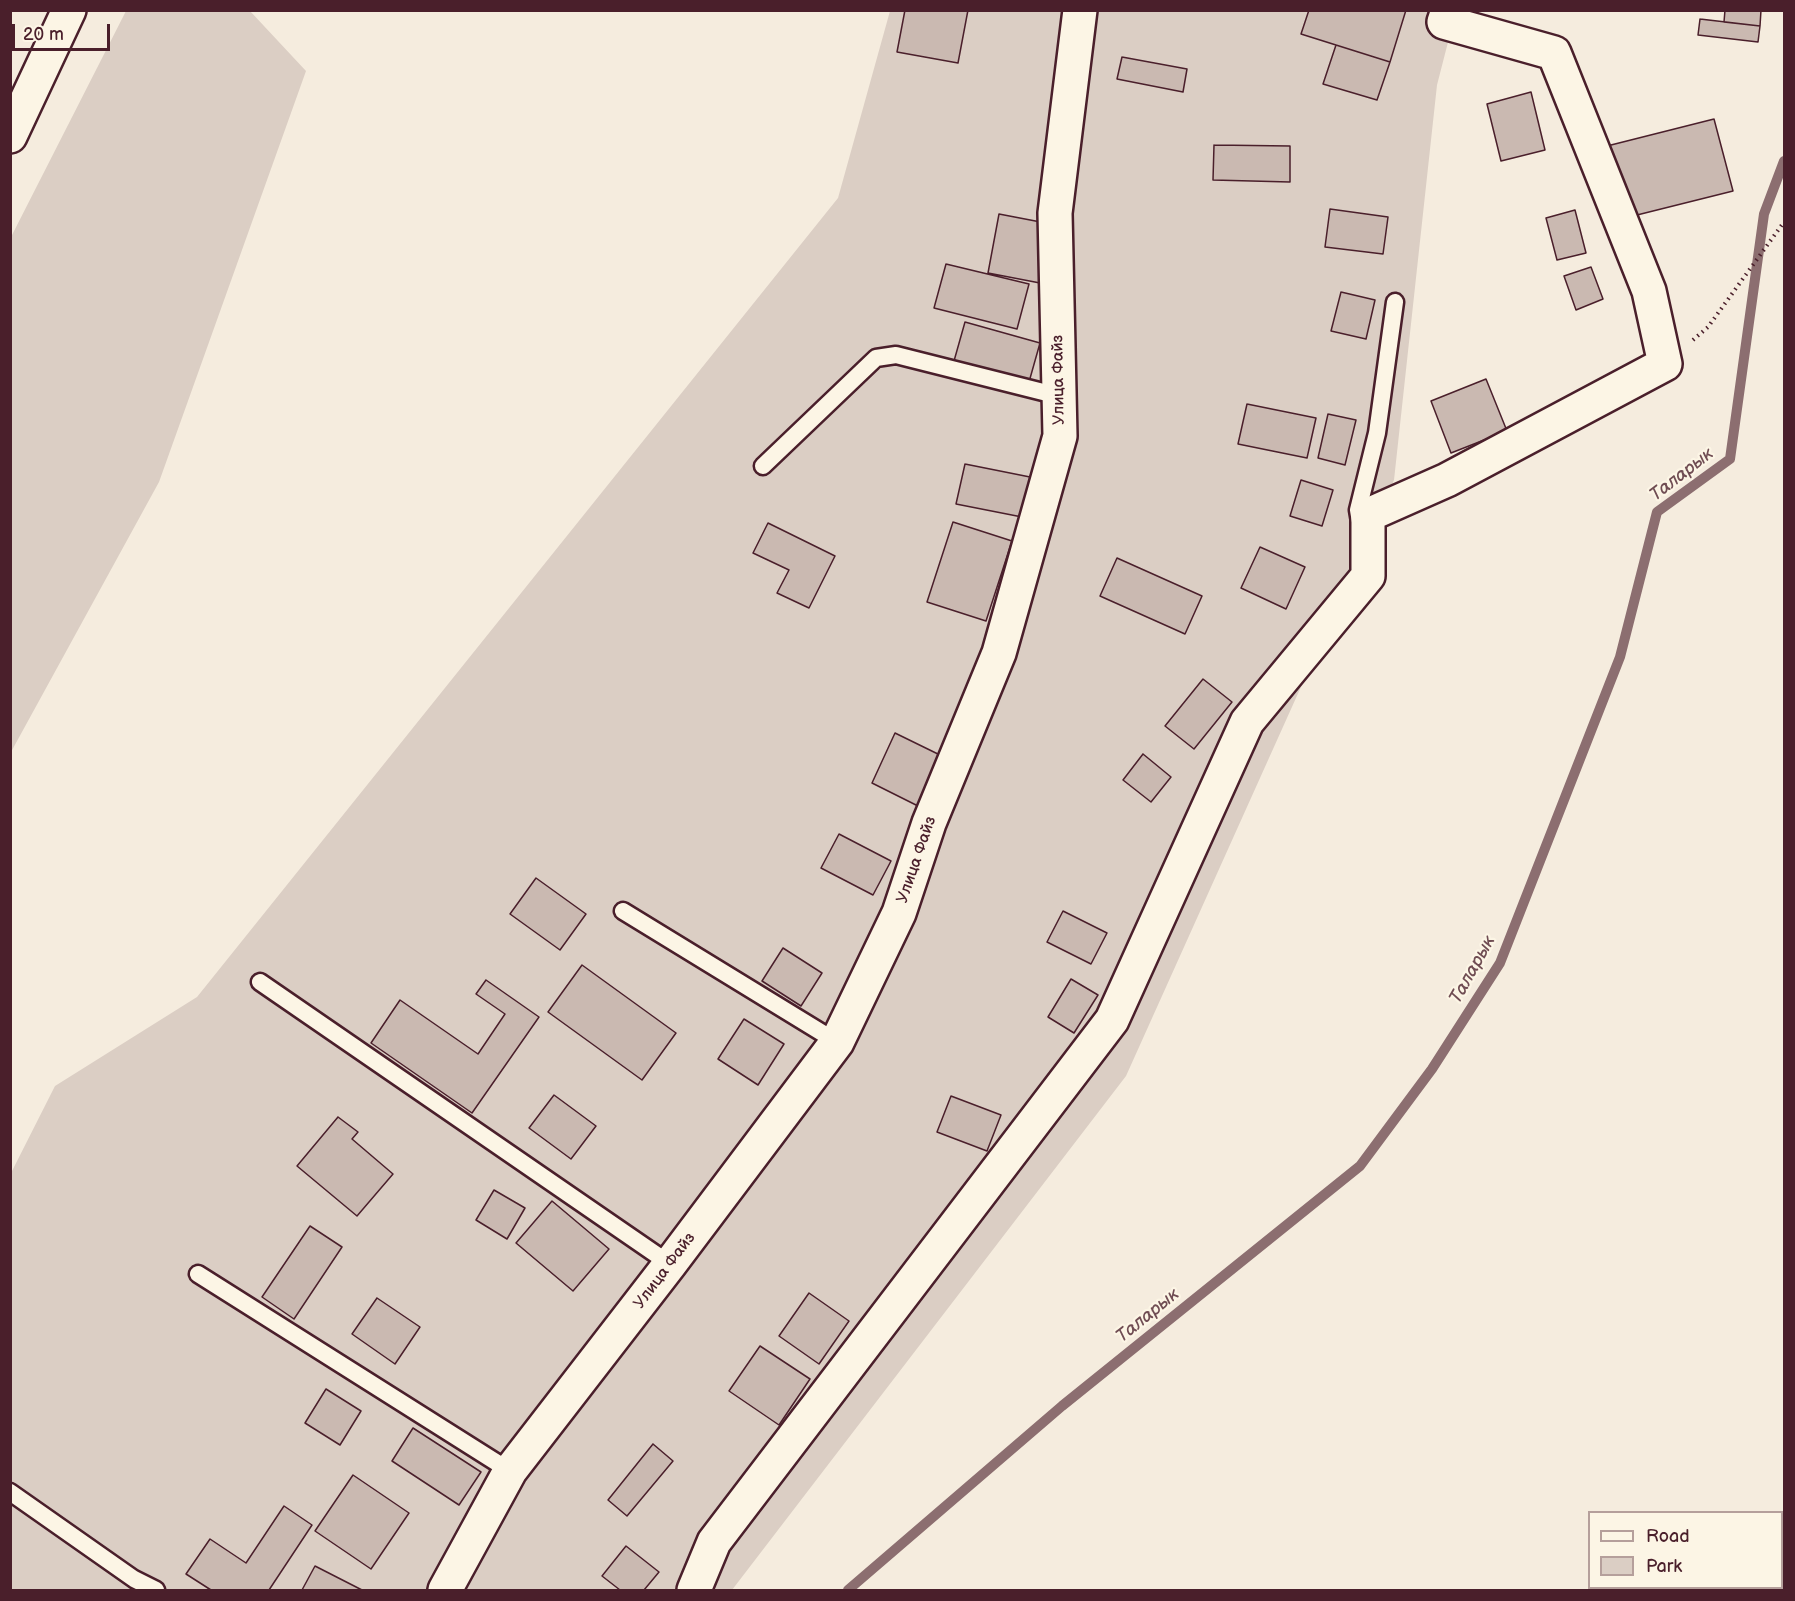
<!DOCTYPE html>
<meta charset="utf-8">
<style>
body{margin:0}
#map{position:relative;width:1795px;height:1601px;overflow:hidden;background:#f5ecde;font-family:"Balsamiq Sans",sans-serif}
canvas{display:block}
.frame{position:absolute;inset:0;border:12px solid #4a1f2b;pointer-events:none}
.legend{position:absolute;left:1588px;top:1511px;width:195px;height:78px;box-sizing:border-box;background:#fcf5e5;border:2px solid #b59f9b;margin:0;padding:8px 10px;list-style:none;font-size:18px;color:#4a1f2b}
.legend li{display:flex;align-items:center;gap:12px;height:30px}
.legend b{width:30px;border:2px solid #b59f9b}
.scale{position:absolute;left:12px;top:24px;width:98px;height:27px;box-sizing:border-box;border:3px solid #4a1f2b;border-top:0;padding-left:8px;font-size:18px;line-height:21px;white-space:nowrap;color:#4a1f2b;-webkit-text-stroke:4px #fcf5e5;paint-order:stroke}
</style>
<div id="map">
<canvas width="1795" height="1601"></canvas>
<div class="frame"></div>
<ul class="legend">
<li><b style="height:8px;background:#fcf5e5"></b>Road</li>
<li><b style="height:16px;background:#dbcec4"></b>Park</li>
</ul>
<div class="scale">20 m</div>
</div>
<script>
const context = document.querySelector('canvas').getContext('2d');
context.lineJoin = 'round';
function fill(path, color) {
  context.fillStyle = color;
  context.fill(path, 'evenodd');
}
function poly(rows) {
  const path = new Path2D();
  for (const r of rows) {
    path.moveTo(r[0], r[1]);
    for (let i = 2; i < r.length; i += 2) path.lineTo(r[i], r[i + 1]);
  }
  return path;
}
function stroke(path, color, width, dash) {
  context.strokeStyle = color;
  context.lineWidth = width;
  context.lineCap = dash ? 'butt' : 'round';
  context.setLineDash(dash || []);
  context.stroke(path);
}
function drawText(font, color, halo, rows, align = 'center') {
  context.font = font + ' "Balsamiq Sans",sans-serif';
  context.lineWidth = 4.5;
  context.setLineDash([]);
  context.textBaseline = 'middle';
  context.strokeStyle = halo;
  context.fillStyle = color;
  for (const [text, x, y, turn = 0] of rows) {
    context.save();
    context.translate(x, y);
    context.rotate((+turn || 0) * Math.PI / 180);
    context.textAlign = isNaN(turn) ? turn : align;
    if (halo) context.strokeText(text, 0, 0);
    context.fillText(text, 0, 0);
    context.restore();
  }
}
fill(poly([
 [126,11,250,11,306,71,159,482,11,752,11,237],
 [890,11,1456,11,1437,85,1394,480,1126,1076,732,1590,11,1590,10,1175,55,1086,197,997,838,198]
]), '#dbcec4');
stroke(poly([
 [848,1590,1062,1406,1360,1166,1432,1069,1500,963,1620,657,1657,512,1730,459,1764,214,1784,161]
]), '#8c6e70', 10);
const building = poly([
 [905,10,968,10,958,63,897,52,905,10],
 [1309,10,1406,10,1390,62,1301,34,1309,10],
 [1725,10,1761,10,1760,26,1724,22,1725,10],
 [1700,19,1760,26,1758,42,1698,35,1700,19],
 [1336,45,1390,62,1377,100,1323,84,1336,45],
 [1122,57,1187,69,1183,92,1117,79,1122,57],
 [1531,92,1545,150,1501,161,1487,104,1531,92],
 [1714,119,1733,191,1625,218,1607,146,1714,119],
 [1214,145,1290,146,1290,182,1213,180,1214,145],
 [1330,209,1388,217,1383,254,1325,247,1330,209],
 [1575,210,1586,253,1557,260,1546,218,1575,210],
 [999,214,1051,224,1040,283,988,273,999,214],
 [946,264,1029,284,1017,329,934,308,946,264],
 [1591,267,1603,299,1576,310,1564,276,1591,267],
 [1341,292,1375,300,1366,339,1331,331,1341,292],
 [965,322,1040,343,1029,382,954,361,965,322],
 [1486,379,1507,431,1451,453,1431,401,1486,379],
 [1247,404,1316,418,1307,458,1238,444,1247,404],
 [1328,414,1356,420,1345,465,1318,458,1328,414],
 [965,464,1030,477,1022,517,956,504,965,464],
 [1301,480,1333,490,1322,526,1290,516,1301,480],
 [953,522,1012,541,986,621,927,602,953,522],
 [768,523,835,556,809,608,777,593,789,570,753,553,768,523],
 [1260,547,1305,567,1286,609,1241,588,1260,547],
 [1117,558,1202,596,1185,634,1100,596,1117,558],
 [1203,679,1232,702,1194,749,1165,726,1203,679],
 [895,733,942,756,918,806,872,783,895,733],
 [1143,754,1171,777,1151,802,1123,780,1143,754],
 [839,834,891,861,873,895,821,868,839,834],
 [536,878,586,914,560,950,510,914,536,878],
 [1063,911,1107,933,1091,964,1047,942,1063,911],
 [783,948,822,973,801,1006,762,981,783,948],
 [582,965,676,1033,642,1080,548,1012,582,965],
 [1071,979,1098,995,1074,1033,1048,1017,1071,979],
 [486,980,539,1017,472,1113,371,1043,400,1000,478,1054,505,1014,476,994,486,980],
 [744,1019,784,1044,758,1085,718,1059,744,1019],
 [554,1095,596,1126,571,1159,529,1128,554,1095],
 [951,1096,1001,1115,987,1151,937,1132,951,1096],
 [338,1117,358,1132,352,1139,393,1174,357,1216,297,1166,338,1117],
 [494,1190,525,1208,507,1239,476,1220,494,1190],
 [552,1201,609,1249,573,1291,516,1243,552,1201],
 [310,1226,342,1247,294,1319,262,1297,310,1226],
 [809,1293,849,1321,819,1364,779,1336,809,1293],
 [377,1298,420,1327,395,1364,352,1334,377,1298],
 [760,1346,810,1379,779,1425,729,1391,760,1346],
 [326,1389,361,1411,340,1445,305,1423,326,1389],
 [413,1428,481,1472,459,1505,392,1461,413,1428],
 [653,1444,673,1461,627,1516,608,1500,653,1444],
 [353,1475,409,1513,371,1569,315,1531,353,1475],
 [284,1506,312,1525,269,1590,211,1590,186,1574,210,1539,246,1563,284,1506],
 [626,1546,659,1572,644,1590,620,1590,602,1576,626,1546],
 [315,1566,362,1590,302,1590,315,1566]
]);
fill(building, '#cab9b1');
stroke(building, '#4a1f2b', 1.5);
const lane = poly([
 [763,466,876,358,896,355,1059,396],
 [1360,522,1358,510,1377,433,1395,302],
 [623,911,837,1042],
 [260,982,670,1264],
 [198,1274,510,1471],
 [10,1492,134,1579,156,1590]
]);
const street = poly([
 [10,136,69,10],
 [445,1590,510,1471,670,1264,837,1042,899,913,929,823,999,653,1060,436,1055,213,1080,10],
 [694,1590,714,1542,1112,1020,1247,722,1368,576,1368,515,1447,480,1665,364,1649,291,1554,53,1444,22,1448,10]
]);
stroke(lane, '#4a1f2b', 21);
stroke(street, '#4a1f2b', 38);
stroke(poly([
 [1693,340,1708,327,1784,222]
]), '#4a1f2b', 4, [1.5, 4.5]);
stroke(lane, '#fcf5e5', 16);
stroke(street, '#fcf5e5', 33);
drawText('16px', '#4a1f2b', '#fcf5e5', [
 ["Улица Файз",1059,380,-91],
 ["Улица Файз",917,860,-71],
 ["Улица Файз",665,1271,-53]
]);
drawText('italic 18px', '#704d53', '#fcf5e5', [
 ["Таларык",1682,475,-38],
 ["Таларык",1473,970,-61],
 ["Таларык",1148,1316,-39]
]);
</script>
